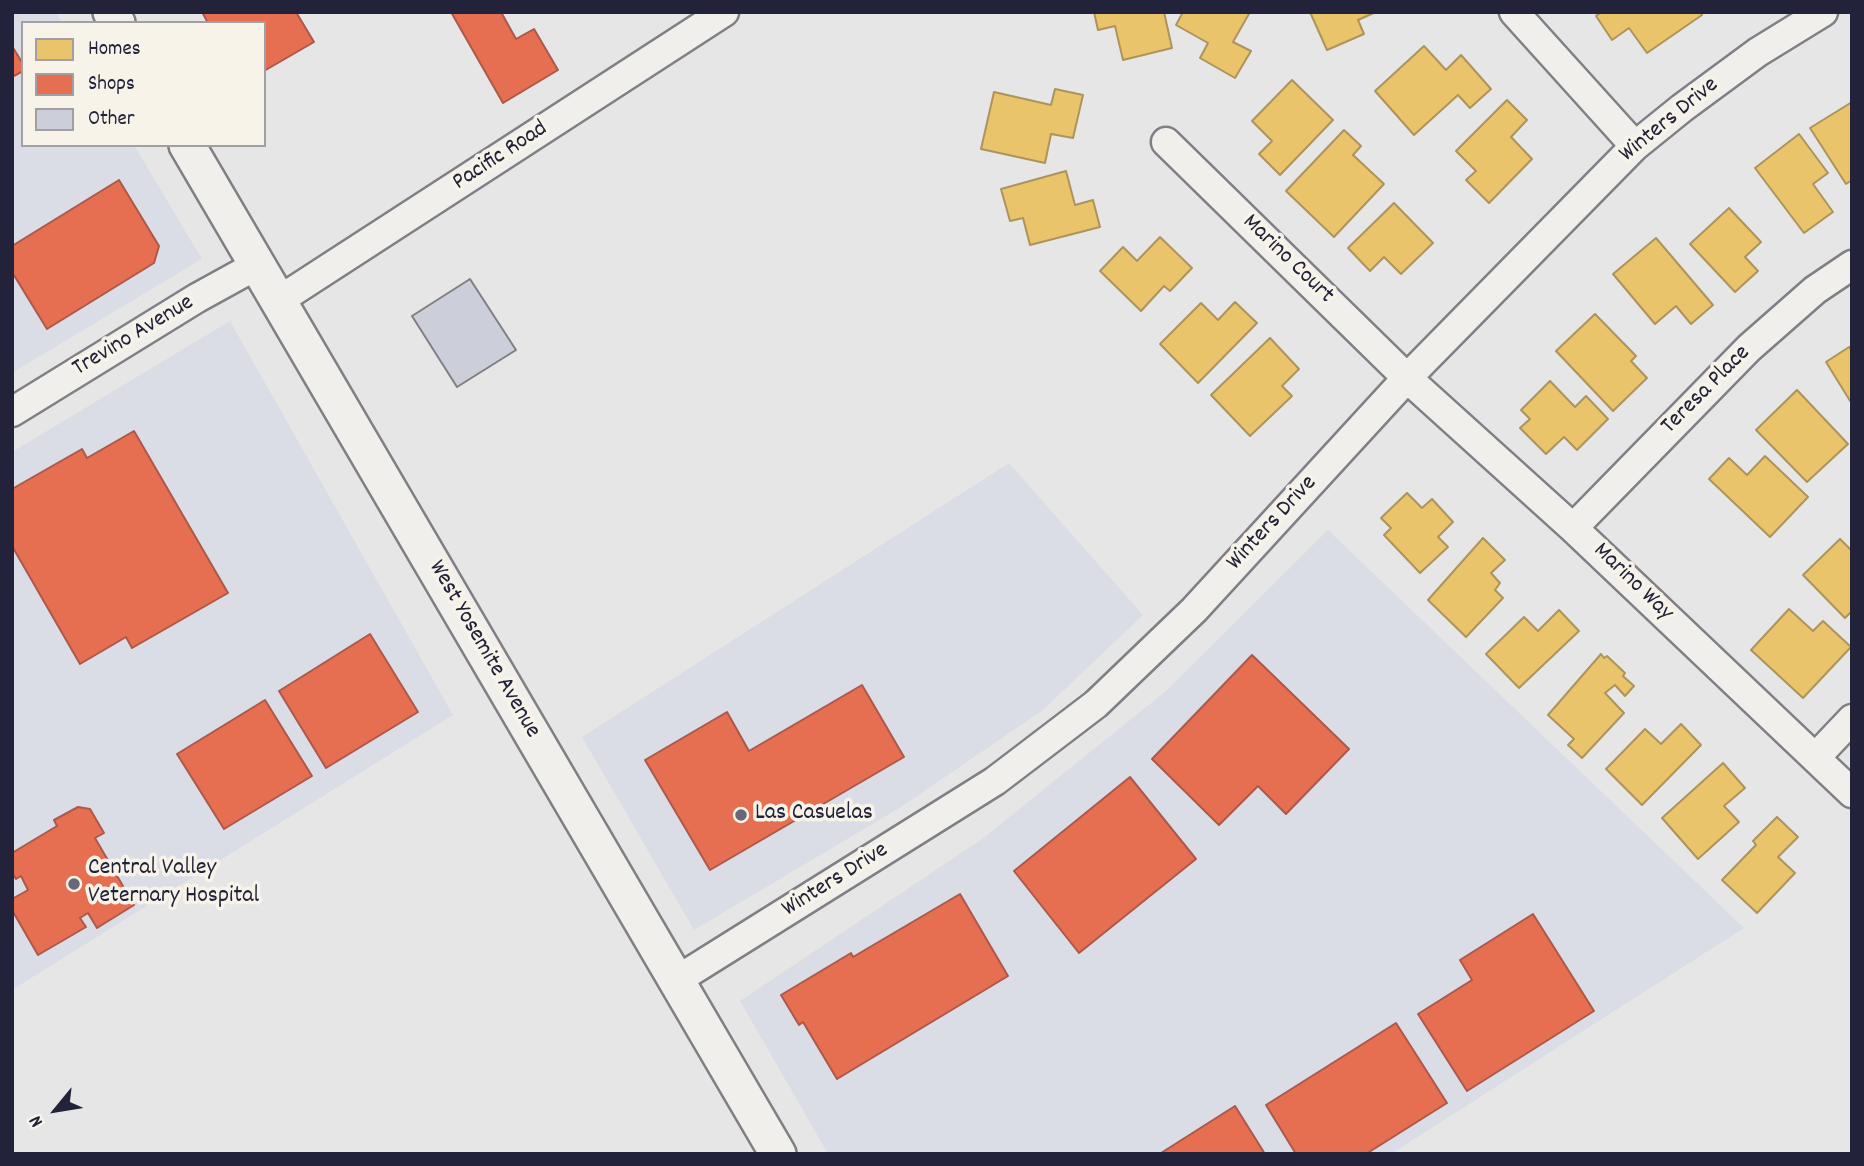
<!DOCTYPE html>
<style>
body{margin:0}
#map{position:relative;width:1864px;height:1166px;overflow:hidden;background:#e6e6e7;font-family:Dekko,sans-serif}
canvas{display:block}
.frame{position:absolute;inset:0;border:14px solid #22223b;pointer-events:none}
.legend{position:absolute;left:21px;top:21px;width:245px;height:126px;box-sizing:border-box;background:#f7f3e8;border:2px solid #a29fa3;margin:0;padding:9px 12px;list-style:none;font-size:21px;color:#22223b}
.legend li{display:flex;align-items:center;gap:14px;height:35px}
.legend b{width:35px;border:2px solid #a29fa3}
.north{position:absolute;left:21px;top:1075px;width:70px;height:70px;-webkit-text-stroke:5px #f7f3e8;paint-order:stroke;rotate:240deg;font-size:19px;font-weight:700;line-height:28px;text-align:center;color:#22223b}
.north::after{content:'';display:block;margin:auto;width:24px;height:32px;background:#22223b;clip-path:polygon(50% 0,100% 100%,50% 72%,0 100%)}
</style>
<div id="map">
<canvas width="1864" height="1166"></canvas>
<div class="frame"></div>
<ul class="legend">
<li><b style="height:19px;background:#e9c46a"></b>Homes</li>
<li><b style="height:19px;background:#e76f51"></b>Shops</li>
<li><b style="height:19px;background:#cccfd9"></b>Other</li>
</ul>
<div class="north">N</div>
</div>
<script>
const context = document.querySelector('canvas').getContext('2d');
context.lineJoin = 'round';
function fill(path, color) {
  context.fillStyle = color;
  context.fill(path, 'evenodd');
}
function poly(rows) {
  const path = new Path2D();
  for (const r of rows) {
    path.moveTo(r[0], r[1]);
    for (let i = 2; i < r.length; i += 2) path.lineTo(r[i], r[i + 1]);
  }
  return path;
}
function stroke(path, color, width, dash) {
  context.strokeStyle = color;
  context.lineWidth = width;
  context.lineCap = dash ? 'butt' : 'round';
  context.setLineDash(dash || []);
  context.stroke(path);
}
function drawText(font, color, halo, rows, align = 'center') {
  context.font = font + ' Dekko,sans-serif';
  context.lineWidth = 7;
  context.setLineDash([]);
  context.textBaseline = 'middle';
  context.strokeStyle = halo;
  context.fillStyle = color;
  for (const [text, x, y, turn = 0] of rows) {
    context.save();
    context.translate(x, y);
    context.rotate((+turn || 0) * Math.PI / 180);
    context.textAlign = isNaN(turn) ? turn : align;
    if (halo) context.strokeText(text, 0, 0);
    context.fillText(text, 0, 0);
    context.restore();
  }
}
fill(poly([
 [12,12,56,12,62,23,23,23,23,145,134,145,202,259,12,373],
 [230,321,453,715,12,990,12,452],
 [1009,463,1143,615,1043,710,901,807,694,930,582,737],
 [1328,530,1744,928,1391,1154,828,1154,740,1001,982,839,1166,691]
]), '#dbdde6');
const homes = poly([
 [1094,12,1164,12,1172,48,1123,60,1115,26,1098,30,1094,12],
 [1183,12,1250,12,1233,42,1251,51,1235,78,1200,58,1208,43,1176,25,1183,12],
 [1310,12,1376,12,1358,20,1364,34,1327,50,1310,12],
 [1601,12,1701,12,1702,15,1647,53,1629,28,1612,40,1596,16,1601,12],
 [1424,46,1446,70,1461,55,1491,89,1470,108,1458,95,1414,135,1375,91,1424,46],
 [1292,80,1333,120,1280,175,1259,154,1272,141,1252,121,1292,80],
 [1055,89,1083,95,1073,138,1051,134,1045,163,981,149,994,92,1051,105,1055,89],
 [1507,100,1527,120,1511,137,1532,159,1489,203,1466,180,1476,171,1456,151,1507,100],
 [1852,102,1852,180,1846,184,1810,128,1852,102],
 [1344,130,1361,146,1353,155,1384,184,1334,237,1286,191,1344,130],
 [1799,134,1828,173,1813,184,1833,212,1804,233,1755,168,1799,134],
 [1066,171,1075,205,1093,200,1100,227,1030,245,1023,218,1010,221,1001,189,1066,171],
 [1394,203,1433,243,1401,274,1384,257,1370,271,1348,248,1394,203],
 [1729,208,1761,242,1745,257,1758,271,1735,292,1690,244,1729,208],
 [1160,237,1192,268,1170,291,1164,286,1141,311,1100,271,1123,247,1137,261,1160,237],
 [1656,238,1713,305,1691,324,1676,306,1655,324,1613,274,1656,238],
 [1235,302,1257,323,1198,383,1160,344,1201,303,1218,320,1235,302],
 [1595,314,1636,356,1631,361,1647,378,1613,411,1556,351,1595,314],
 [1270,338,1299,369,1282,386,1292,396,1250,436,1211,395,1270,338],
 [1849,347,1852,351,1852,404,1826,362,1849,347],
 [1550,381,1575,407,1586,396,1608,419,1577,450,1564,437,1546,454,1520,428,1530,419,1521,410,1550,381],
 [1797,390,1848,444,1807,482,1756,430,1797,390],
 [1765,456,1808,497,1770,537,1709,479,1729,458,1747,475,1765,456],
 [1407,493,1422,508,1432,499,1453,522,1438,537,1448,547,1420,573,1384,535,1391,528,1381,518,1407,493],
 [1483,538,1505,560,1491,573,1500,583,1495,590,1503,598,1466,637,1428,600,1483,538],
 [1840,539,1852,551,1852,611,1845,618,1803,575,1840,539],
 [1789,609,1813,631,1823,621,1851,647,1803,698,1751,650,1789,609],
 [1559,610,1579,631,1519,688,1486,654,1524,617,1538,631,1559,610],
 [1601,654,1604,658,1607,656,1625,673,1623,676,1634,686,1625,696,1615,685,1605,693,1624,713,1582,758,1568,745,1574,739,1548,715,1601,654],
 [1681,724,1701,745,1642,805,1606,769,1645,729,1661,744,1681,724],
 [1723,763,1745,788,1724,806,1739,822,1698,859,1662,818,1723,763],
 [1777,817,1798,837,1778,857,1795,873,1757,913,1722,880,1756,845,1753,841,1777,817]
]);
fill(homes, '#e9c46a');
stroke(homes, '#ad935c', 2);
const shops = poly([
 [202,12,296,12,314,42,264,71,264,23,208,23,202,12],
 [451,12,501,12,516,39,534,29,558,70,503,103,451,12],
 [12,46,23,64,23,71,12,77,12,46],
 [119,180,159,246,154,263,47,329,12,272,12,246,119,180],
 [134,431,228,593,132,648,126,637,80,664,12,546,12,489,82,449,87,458,134,431],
 [370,634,418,712,326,768,279,691,370,634],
 [1252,655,1349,749,1286,814,1258,786,1219,825,1152,759,1252,655],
 [862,685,904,757,710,870,645,760,727,712,749,751,862,685],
 [265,700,312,776,224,829,177,754,265,700],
 [1130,777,1196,859,1079,953,1014,871,1130,777],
 [78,807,90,809,104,833,95,838,134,905,97,928,88,913,80,918,86,927,38,955,12,910,12,899,28,890,21,876,16,879,12,872,12,853,57,826,54,820,78,807],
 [960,894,1008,976,837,1079,803,1022,799,1025,781,995,851,953,853,957,960,894],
 [1533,914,1594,1011,1467,1091,1418,1014,1472,980,1460,960,1533,914],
 [1396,1023,1447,1103,1366,1154,1296,1154,1266,1105,1396,1023],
 [1235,1106,1265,1154,1161,1153,1235,1106]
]);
fill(shops, '#e76f51');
stroke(shops, '#ac584a', 2);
const building = poly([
 [470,279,516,350,457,387,412,316,470,279]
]);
fill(building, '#cccfd9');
stroke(building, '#7f7f84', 2);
const minor = poly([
 [1514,12,1635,146],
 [1166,142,1407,378,1573,528,1852,793],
 [278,301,724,12],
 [12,412,197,298,257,265],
 [1573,528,1749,348,1815,290,1852,265],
 [1815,758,1852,719],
 [677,980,995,781,1096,704,1194,610,1407,378,1635,146,1682,108,1758,52,1823,12]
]);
const major = poly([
 [111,12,117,23],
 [187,145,778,1154]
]);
stroke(minor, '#7f7f84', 33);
stroke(major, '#7f7f84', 40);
stroke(minor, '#f0efec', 28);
stroke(major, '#f0efec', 35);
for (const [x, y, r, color] of [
 [741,815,7,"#676777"],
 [74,884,7,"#676777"]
]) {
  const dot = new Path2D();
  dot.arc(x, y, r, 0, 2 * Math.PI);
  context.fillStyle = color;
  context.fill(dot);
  stroke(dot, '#f7f3e8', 2.5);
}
drawText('24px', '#22223b', '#f7f3e8', [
 ["Winters Drive",1670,121,-39],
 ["Pacific Road",501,157,-33],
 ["Marino Court",1287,260,44],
 ["Trevino Avenue",134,337,-31],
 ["Teresa Place",1707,391,-45],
 ["Winters Drive",1273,524,-47],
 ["Marino Way",1632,583,44],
 ["West Yosemite Avenue",483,650,60],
 ["Winters Drive",836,881,-32]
]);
drawText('24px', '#22223b', '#f7f3e8', [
 ["Las Casuelas",755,815],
 ["Central Valley",88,870],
 ["Veternary Hospital",88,898]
], 'left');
</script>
